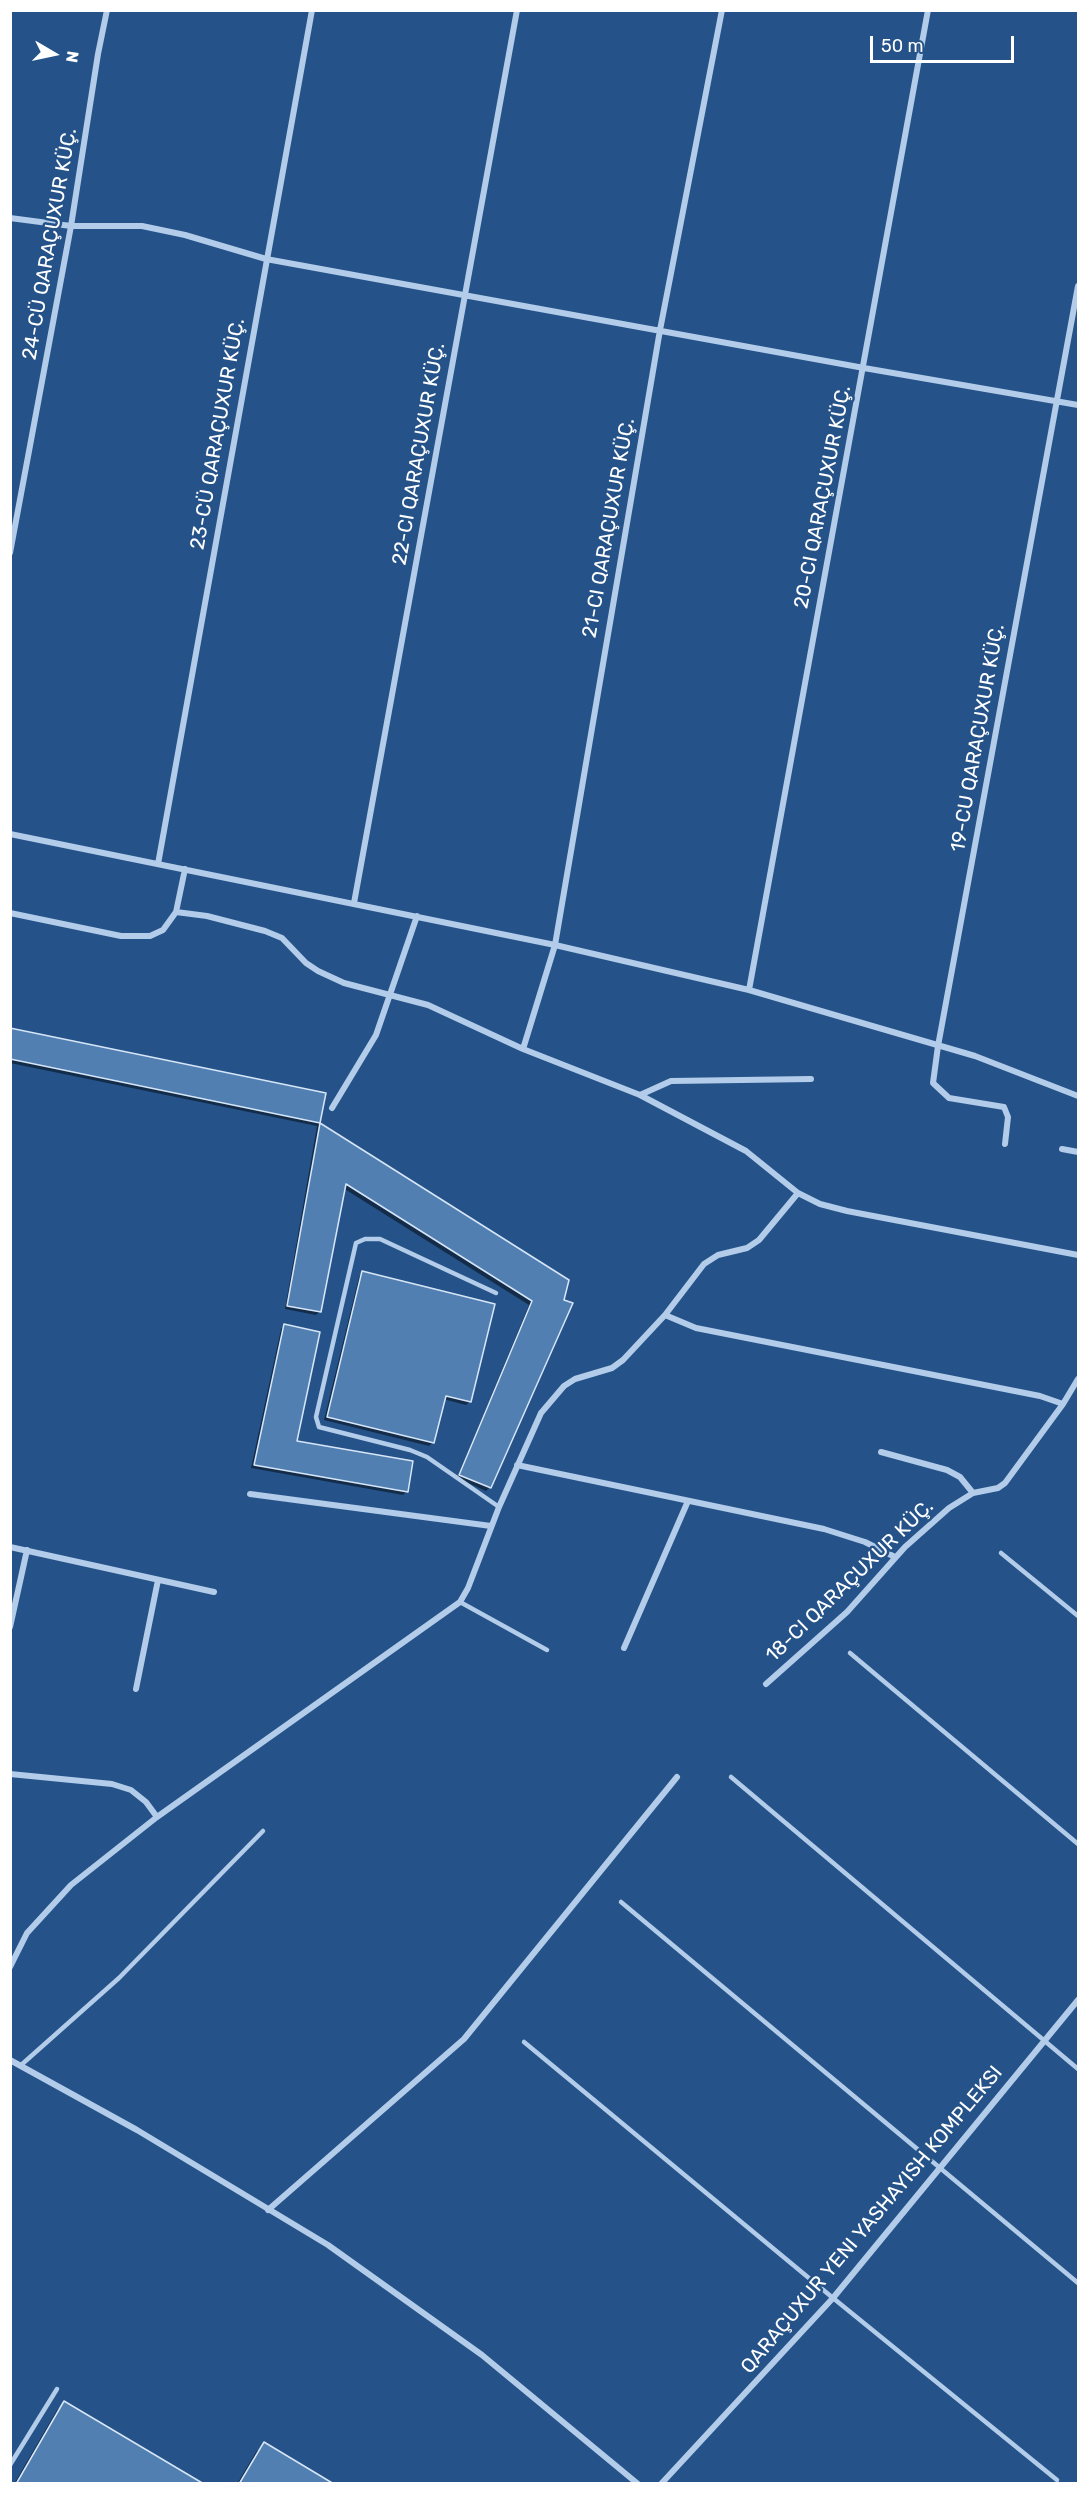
<!DOCTYPE html>
<meta charset="utf-8">
<style>
body{margin:0}
#map{position:relative;width:1089px;height:2494px;overflow:hidden;background:#255389;font-family:Rubik,sans-serif}
canvas{display:block}
.frame{position:absolute;inset:0;border:12px solid #fff;pointer-events:none}
.north{position:absolute;left:24px;top:24px;width:60px;height:60px;-webkit-text-stroke:4px #255389;paint-order:stroke;rotate:99deg;font-size:16px;font-weight:700;line-height:24px;text-align:center;color:#fff}
.north::after{content:'';display:block;margin:auto;width:21px;height:27px;background:#fff;clip-path:polygon(50% 0,100% 100%,50% 72%,0 100%)}
.scale{position:absolute;left:870px;top:36px;width:144px;height:27px;box-sizing:border-box;border:3px solid #fff;border-top:0;padding-left:8px;font-size:18px;line-height:21px;white-space:nowrap;color:#fff;-webkit-text-stroke:4px #255389;paint-order:stroke}
</style>
<div id="map">
<canvas width="1089" height="2494"></canvas>
<div class="frame"></div>
<div class="north">N</div>
<div class="scale">50 m</div>
</div>
<script>
const context = document.querySelector('canvas').getContext('2d');
context.lineJoin = 'round';
function fill(path, color) {
  context.fillStyle = color;
  context.fill(path, 'evenodd');
}
function poly(rows) {
  const path = new Path2D();
  for (const r of rows) {
    path.moveTo(r[0], r[1]);
    for (let i = 2; i < r.length; i += 2) path.lineTo(r[i], r[i + 1]);
  }
  return path;
}
function stroke(path, color, width, dash) {
  context.strokeStyle = color;
  context.lineWidth = width;
  context.lineCap = dash ? 'butt' : 'round';
  context.setLineDash(dash || []);
  context.stroke(path);
}
function drawText(font, color, halo, rows, align = 'center') {
  context.font = font + ' Rubik,sans-serif';
  context.lineWidth = 5;
  context.setLineDash([]);
  context.textBaseline = 'middle';
  context.strokeStyle = halo;
  context.fillStyle = color;
  for (const [text, x, y, turn = 0] of rows) {
    context.save();
    context.translate(x, y);
    context.rotate((+turn || 0) * Math.PI / 180);
    context.textAlign = isNaN(turn) ? turn : align;
    if (halo) context.strokeText(text, 0, 0);
    context.fillText(text, 0, 0);
    context.restore();
  }
}
fill(poly([
 [10,1030,324,1094,318,1123,567,1281,490,1487,486,1491,457,1478,529,1305,343,1188,320,1311,316,1315,285,1309,317,1126,10,1063],
 [363,1273,470,1401,466,1405,443,1399,433,1442,429,1446,324,1420,359,1277],
 [285,1325,295,1442,407,1491,403,1495,251,1468,281,1329],
 [65,2402,201,2484,14,2484,57,2410],
 [264,2444,331,2484,237,2484,256,2452]
]), '#0007');
const building = poly([
 [10,1028,326,1093,320,1123,10,1059,10,1028],
 [320,1123,569,1280,564,1300,573,1303,491,1488,459,1475,532,1301,346,1184,321,1312,287,1306,320,1123],
 [362,1271,495,1304,471,1402,446,1396,434,1443,327,1417,362,1271],
 [284,1324,320,1332,297,1441,413,1461,408,1492,254,1465,284,1324],
 [64,2401,204,2484,16,2484,64,2401],
 [264,2442,334,2484,239,2484,264,2442]
]);
fill(building, '#527fb2');
stroke(building, '#d6e6f7', 1.5);
stroke(poly([
 [496,1293,380,1239,365,1239,356,1243,316,1417,319,1427,410,1450,427,1457,499,1507],
 [1001,1553,1078,1616],
 [460,1602,547,1650],
 [850,1653,1078,1844],
 [731,1777,1078,2069],
 [621,1902,1078,2283],
 [524,2042,833,2298,1057,2480],
 [20,2066,119,1978,263,1831],
 [10,2465,57,2389]
]), '#b2cce9', 4.5);
stroke(poly([
 [10,218,71,226,142,226,185,235,266,259,864,368,1078,405],
 [10,553,71,226,98,54,107,10],
 [10,834,555,945,749,990,975,1056,1078,1096],
 [158,864,312,10],
 [354,903,517,10],
 [176,912,207,916,265,931,282,938,306,963,318,971,344,983,428,1005,523,1049,640,1095,746,1151,798,1193,820,1204,847,1211,1078,1255],
 [10,913,121,936,150,936,163,930,176,912,185,869],
 [749,990,928,10],
 [523,1049,555,945,660,330,722,10],
 [640,1095,671,1081,811,1079],
 [332,1108,376,1035,417,916],
 [1005,1144,1008,1117,1004,1107,949,1098,933,1083,938,1046,1078,286],
 [1062,1149,1078,1152],
 [665,1315,696,1328,1040,1396,1063,1404],
 [881,1452,947,1470,960,1477,973,1493],
 [517,1465,824,1529,865,1542,895,1557],
 [250,1494,491,1526],
 [10,1547,214,1592],
 [10,1627,27,1550],
 [624,1648,688,1501],
 [766,1684,847,1612,905,1547,949,1508,973,1493,998,1488,1005,1483,1063,1404,1078,1379],
 [136,1689,158,1580],
 [10,1774,112,1784,131,1790,146,1802,157,1817],
 [10,1967,27,1933,71,1885,157,1817,460,1602,468,1588,499,1507,541,1413,564,1386,575,1379,612,1368,623,1360,665,1315,704,1264,718,1255,747,1248,759,1240,798,1193],
 [10,2060,137,2130,328,2245,482,2355,638,2484],
 [268,2210,464,2039,677,1777],
 [661,2484,833,2298,1078,2000]
]), '#b2cce9', 6);
drawText('20px', '#fff', '#255389', [
 ["24-CÜ QARAÇUXUR KÜÇ.",50,244,-80],
 ["23-CÜ QARAÇUXUR KÜÇ.",218,434,-80],
 ["22-CI QARAÇUXUR KÜÇ.",419,454,-80],
 ["20-CI QARAÇUXUR KÜÇ.",823,497,-79],
 ["21-CI QARAÇUXUR KÜÇ.",609,528,-80],
 ["19-CU QARAÇUXUR KÜÇ.",978,738,-80],
 ["18-CI QARAÇUXUR KÜÇ.",850,1581,-44],
 ["QARAÇUXUR YENI YASHAYISH KOMPLEKSI",872,2220,-50]
]);
</script>
